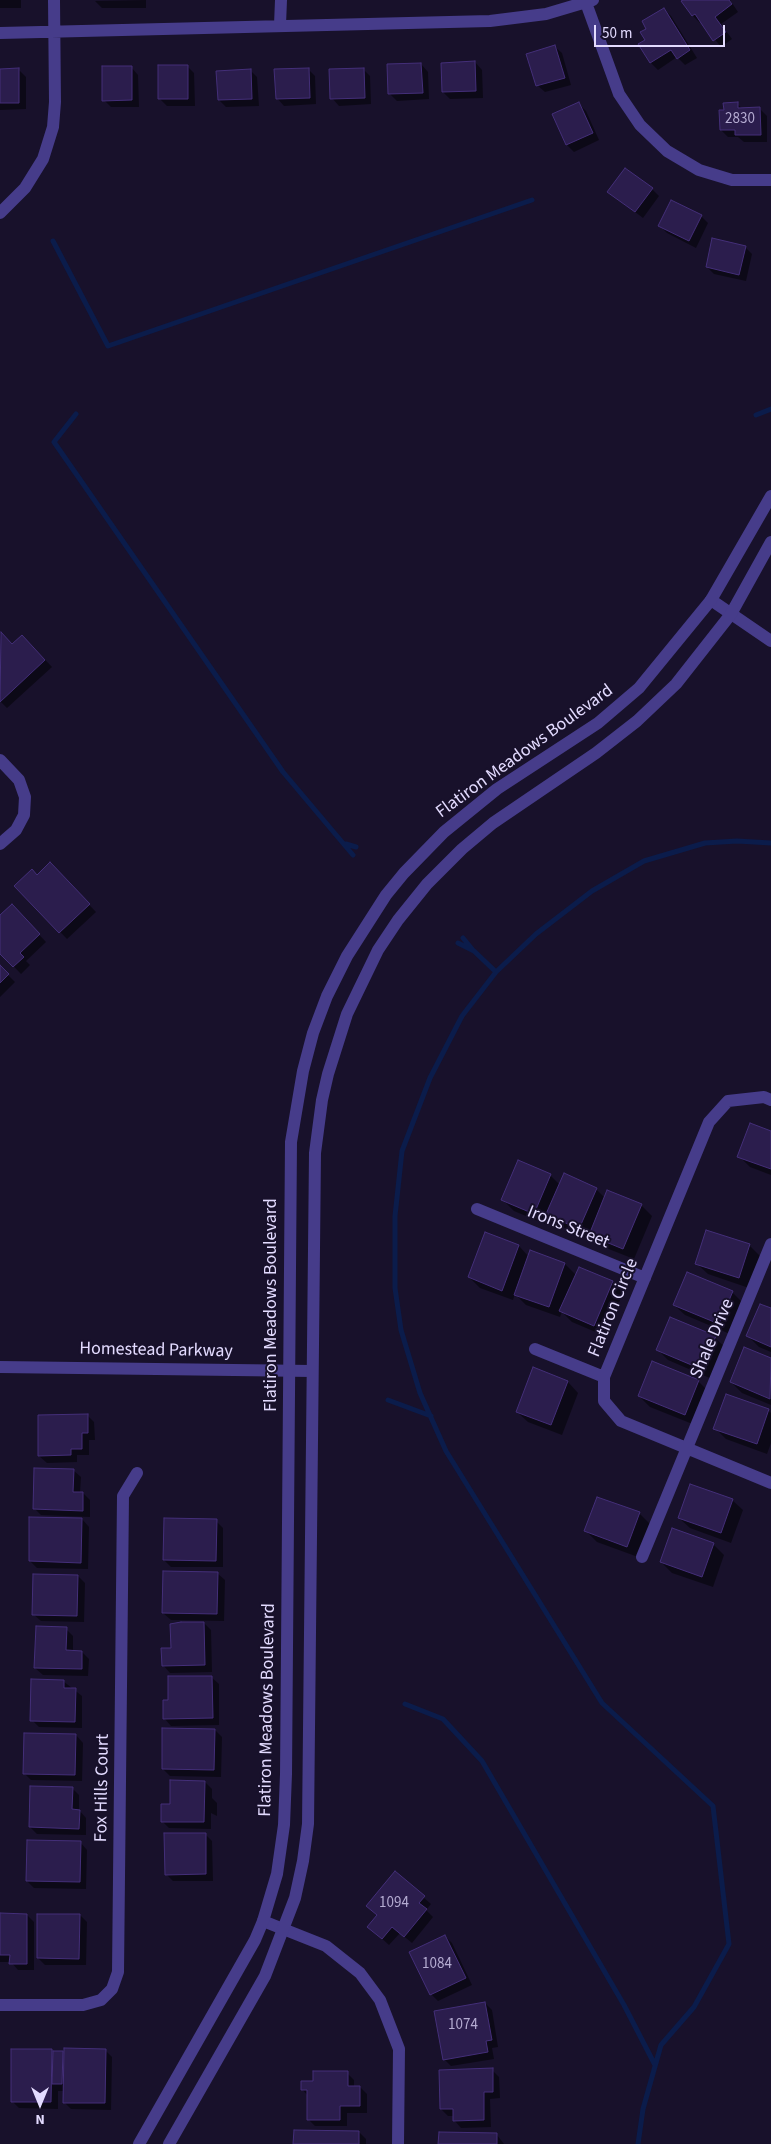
<!DOCTYPE html>
<style>
body{margin:0}
#map{position:relative;width:771px;height:2144px;overflow:hidden;background:#18112b;font-family:"Source Sans 3",sans-serif}
canvas{display:block}
.north{position:absolute;left:15px;top:2079px;width:50px;height:50px;-webkit-text-stroke:4px #18112b;paint-order:stroke;rotate:180deg;font-size:14px;font-weight:700;line-height:20px;text-align:center;color:#e3dbff}
.north::after{content:'';display:block;margin:auto;width:18px;height:22px;background:#e3dbff;clip-path:polygon(50% 0,100% 100%,50% 72%,0 100%)}
.scale{position:absolute;left:594px;top:25px;width:131px;height:22px;box-sizing:border-box;border:2px solid #e3dbff;border-top:0;padding-left:6px;font-size:15px;line-height:18px;white-space:nowrap;color:#e3dbff;-webkit-text-stroke:4px #18112b;paint-order:stroke}
</style>
<div id="map">
<canvas width="771" height="2144"></canvas>
<div class="north">N</div>
<div class="scale">50 m</div>
</div>
<script>
const context = document.querySelector('canvas').getContext('2d');
context.lineJoin = 'round';
function fill(path, color) {
  context.fillStyle = color;
  context.fill(path, 'evenodd');
}
function poly(rows) {
  const path = new Path2D();
  for (const r of rows) {
    path.moveTo(r[0], r[1]);
    for (let i = 2; i < r.length; i += 2) path.lineTo(r[i], r[i + 1]);
  }
  return path;
}
function stroke(path, color, width, dash) {
  context.strokeStyle = color;
  context.lineWidth = width;
  context.lineCap = dash ? 'butt' : 'round';
  context.setLineDash(dash || []);
  context.stroke(path);
}
function drawText(font, color, halo, rows, align = 'center') {
  context.font = font + ' "Source Sans 3",sans-serif';
  context.lineWidth = 4;
  context.setLineDash([]);
  context.textBaseline = 'middle';
  context.strokeStyle = halo;
  context.fillStyle = color;
  for (const [text, x, y, turn = 0] of rows) {
    context.save();
    context.translate(x, y);
    context.rotate((+turn || 0) * Math.PI / 180);
    context.textAlign = isNaN(turn) ? turn : align;
    if (halo) context.strokeText(text, 0, 0);
    context.fillText(text, 0, 0);
    context.restore();
  }
}
fill(poly([
 [0,0,21,0,21,8,0,8],
 [146,0,146,8,102,8,95,1],
 [685,0,730,0,738,12,721,24,732,39,721,47,701,22,700,23,693,16,683,1],
 [664,9,671,16,697,58,685,65,677,57,658,70,651,63,640,45,646,40,648,29],
 [554,46,562,53,571,85,545,92,537,85],
 [475,62,482,70,483,98,450,99,443,92],
 [421,64,428,72,429,99,397,101,390,94],
 [187,66,194,73,195,106,167,106,160,99],
 [131,67,138,75,139,107,111,107,104,100],
 [308,69,315,76,316,104,284,106,277,98],
 [363,69,370,76,371,104,339,106,332,98],
 [0,70,19,70,26,77,26,109,0,110],
 [250,70,257,77,259,106,226,107,219,100],
 [579,104,586,111,599,140,574,152,567,145,554,115],
 [737,104,743,109,760,109,767,116,767,142,744,142,738,137,728,137,721,130,725,111],
 [652,189,659,196,643,218,609,192],
 [701,216,708,223,696,248,667,233,660,226],
 [745,247,752,254,746,281,714,274,707,267],
 [0,633,12,646,29,643,52,667,7,708,0,701],
 [50,864,96,912,67,939,16,886,37,876],
 [12,906,46,942,26,961,30,965,21,974,0,952,0,917],
 [0,967,15,982,0,997],
 [771,1132,771,1175,750,1167,739,1156],
 [550,1175,560,1185,596,1189,605,1198,641,1205,652,1216,634,1259,601,1246,591,1236,590,1239,558,1225,548,1215,545,1224,514,1211,503,1200],
 [749,1245,760,1256,749,1288,708,1274,697,1264],
 [519,1246,529,1257,565,1264,576,1275,579,1268,613,1282,623,1293,605,1336,572,1322,562,1312,560,1317,526,1305,515,1294,513,1300,480,1288,469,1277],
 [732,1292,743,1303,730,1334,685,1315,674,1305],
 [771,1310,771,1352,759,1347,748,1336],
 [715,1338,726,1348,712,1379,668,1360,657,1349],
 [745,1349,771,1359,771,1405,742,1393,731,1382],
 [698,1381,709,1392,695,1425,650,1407,639,1396],
 [568,1382,578,1393,562,1435,528,1422,517,1412],
 [768,1410,771,1413,771,1443,767,1454,726,1439,715,1428],
 [87,1415,94,1422,95,1440,89,1440,89,1455,77,1455,77,1462,47,1463,39,1456],
 [73,1470,81,1477,80,1493,83,1493,90,1500,90,1517,41,1515,34,1508],
 [732,1500,743,1510,731,1543,690,1528,679,1518],
 [639,1513,650,1524,638,1557,597,1542,586,1531],
 [82,1519,89,1527,88,1569,37,1568,30,1561],
 [216,1521,223,1528,223,1567,171,1567,164,1560],
 [713,1544,724,1555,713,1587,672,1573,661,1562],
 [217,1573,225,1580,224,1621,171,1620,163,1613],
 [78,1576,85,1583,84,1622,41,1621,33,1614],
 [204,1623,211,1630,212,1672,170,1673,163,1665,172,1649],
 [66,1629,73,1636,73,1652,82,1652,89,1659,88,1676,43,1675,35,1668],
 [211,1677,219,1684,219,1725,171,1726,164,1718,170,1701],
 [63,1681,82,1696,82,1728,39,1727,32,1720],
 [215,1730,222,1737,221,1777,170,1776,163,1769],
 [76,1735,83,1743,82,1781,31,1780,24,1773],
 [205,1782,212,1789,212,1798,217,1803,217,1816,211,1813,211,1829,169,1828,162,1821,171,1806],
 [72,1788,79,1795,79,1810,86,1818,86,1835,37,1834,30,1827],
 [205,1834,212,1841,213,1881,173,1881,166,1874],
 [80,1842,87,1850,86,1889,34,1888,27,1881],
 [395,1873,431,1904,426,1910,433,1917,412,1943,400,1933,389,1945,369,1927,378,1915],
 [0,1915,27,1915,34,1922,34,1970,18,1970,11,1962,0,1962],
 [80,1915,87,1922,86,1965,45,1965,38,1958],
 [445,1936,452,1943,472,1985,438,2001,431,1994],
 [485,2003,492,2010,498,2047,492,2048,494,2059,451,2066,444,2059],
 [51,2050,53,2052,65,2053,105,2050,112,2057,111,2110,71,2109,64,2102,64,2091,58,2091,58,2109,19,2108,12,2101],
 [492,2070,499,2077,500,2098,490,2099,491,2127,461,2128,454,2120,454,2116,448,2116,441,2109],
 [347,2073,354,2080,354,2087,360,2087,367,2094,367,2113,347,2113,347,2126,315,2126,308,2119,308,2096,302,2089,315,2082],
 [359,2132,366,2139,366,2144,295,2144],
 [497,2135,504,2144,440,2144]
]), '#0007');
stroke(poly([
 [53,241,108,346,532,200],
 [76,414,54,442,283,772,353,855],
 [756,415,771,409],
 [346,844,356,847],
 [463,938,472,949],
 [458,943,474,951,496,972,462,1016,430,1078,402,1151,395,1216,395,1288,401,1330,420,1393,446,1451,602,1703,713,1806,729,1944,694,2007,661,2045,643,2109,638,2144],
 [496,972,536,934,592,891,644,861,705,843,737,841,771,843],
 [388,1400,431,1416],
 [405,1704,443,1719,482,1761,624,2005,655,2065]
]), '#0b1c4b', 5);
const building = poly([
 [683,0,729,0,732,4,715,17,726,32,713,41,695,14,692,16,681,1,683,0],
 [664,8,690,50,677,59,671,50,650,63,638,44,645,40,640,32,646,29,642,21,664,8],
 [555,45,565,78,536,86,526,54,555,45],
 [475,61,476,91,442,92,441,63,475,61],
 [421,63,423,93,388,94,387,64,421,63],
 [158,65,188,65,188,99,158,99,158,65],
 [102,66,132,66,132,100,102,101,102,66],
 [19,68,19,103,0,103,0,69,19,68],
 [309,68,310,98,276,99,274,69,309,68],
 [364,68,365,98,330,99,329,69,364,68],
 [251,69,252,99,218,100,216,71,251,69],
 [579,102,593,133,566,145,552,114,579,102],
 [738,102,738,108,760,107,761,135,735,135,735,130,720,130,719,110,724,110,723,103,738,102],
 [625,168,653,188,635,212,607,192,625,168],
 [671,200,702,215,689,241,658,226,671,200],
 [712,238,746,246,739,275,706,267,712,238],
 [1,632,12,644,22,635,45,660,0,702,1,632],
 [50,862,90,904,59,933,14,886,32,869,37,875,50,862],
 [12,904,40,934,20,953,24,957,13,967,0,954,0,915,12,904],
 [0,965,9,974,0,983,0,965],
 [750,1123,771,1131,771,1169,737,1157,750,1123],
 [518,1160,551,1174,534,1214,501,1200,518,1160],
 [564,1173,597,1188,579,1229,546,1214,564,1173],
 [607,1190,642,1204,623,1249,589,1235,607,1190],
 [706,1230,750,1244,739,1278,695,1264,706,1230],
 [485,1232,519,1245,502,1291,468,1277,485,1232],
 [530,1250,565,1263,549,1307,514,1295,530,1250],
 [579,1267,613,1281,594,1326,559,1311,579,1267],
 [687,1272,733,1291,719,1324,673,1305,687,1272],
 [760,1304,771,1308,771,1347,746,1336,760,1304],
 [670,1317,716,1336,701,1369,656,1350,670,1317],
 [744,1347,771,1358,770,1399,730,1382,744,1347],
 [652,1361,699,1380,685,1415,638,1396,652,1361],
 [533,1367,568,1381,551,1425,516,1412,533,1367],
 [726,1394,769,1409,757,1444,713,1429,726,1394],
 [88,1414,88,1433,82,1433,82,1449,71,1449,71,1455,38,1456,38,1415,88,1414],
 [34,1468,74,1469,73,1492,83,1492,83,1511,33,1509,34,1468],
 [690,1484,733,1499,721,1533,678,1518,690,1484],
 [597,1497,640,1512,627,1547,584,1531,597,1497],
 [29,1517,82,1518,81,1563,29,1561,29,1517],
 [164,1518,217,1519,216,1561,163,1560,164,1518],
 [672,1528,714,1543,702,1577,660,1562,672,1528],
 [163,1571,218,1572,217,1614,162,1613,163,1571],
 [33,1574,78,1575,77,1616,32,1615,33,1574],
 [181,1622,204,1622,205,1665,162,1666,161,1648,171,1648,170,1624,181,1622],
 [36,1626,67,1627,66,1650,82,1651,82,1669,34,1668,36,1626],
 [168,1676,212,1676,213,1718,163,1719,163,1700,168,1700,168,1676],
 [31,1679,64,1680,64,1688,76,1688,75,1722,30,1721,31,1679],
 [162,1728,215,1729,214,1770,162,1769,162,1728],
 [24,1733,76,1734,75,1775,23,1774,24,1733],
 [170,1780,205,1781,204,1822,161,1822,161,1804,170,1804,170,1780],
 [30,1786,73,1787,72,1809,80,1810,79,1829,29,1827,30,1786],
 [164,1833,206,1833,206,1874,165,1875,164,1833],
 [27,1840,81,1841,80,1882,26,1881,27,1840],
 [395,1871,425,1896,419,1903,427,1909,404,1937,392,1927,382,1939,367,1927,377,1915,366,1906,395,1871],
 [0,1913,27,1914,27,1964,9,1964,10,1955,0,1955,0,1913],
 [37,1914,80,1914,79,1959,37,1958,37,1914],
 [445,1935,466,1978,430,1995,409,1952,445,1935],
 [485,2002,492,2040,486,2041,488,2052,443,2060,434,2011,485,2002],
 [64,2048,106,2049,105,2103,63,2103,64,2048],
 [11,2049,52,2049,51,2102,11,2102,11,2049],
 [53,2051,63,2051,62,2084,52,2084,53,2051],
 [493,2068,493,2092,484,2092,484,2120,453,2121,453,2109,440,2109,439,2070,493,2068],
 [313,2071,348,2071,348,2086,360,2086,360,2106,340,2106,340,2120,307,2120,307,2090,301,2090,301,2081,313,2081,313,2071],
 [294,2130,359,2131,359,2144,293,2144,294,2130],
 [439,2132,497,2133,497,2144,438,2144,439,2132]
]);
fill(building, '#2b1d4d');
stroke(building, '#442f79', 1);
stroke(poly([
 [585,0,619,94,640,125,667,151,699,170,732,180,771,180],
 [280,25,281,0],
 [0,33,490,21,546,14,593,0],
 [0,213,25,188,43,159,53,127,55,102,54,0],
 [711,600,771,641],
 [0,760,19,780,25,797,24,815,16,830,0,844],
 [771,1100,764,1097,728,1101,709,1122,604,1377,604,1401,621,1421,771,1483],
 [477,1209,645,1278],
 [535,1349,604,1377],
 [0,1367,312,1371],
 [642,1557,771,1244],
 [263,1921,326,1946,360,1973,380,2000,399,2049,398,2144],
 [0,2005,83,2005,101,2000,112,1989,118,1972,123,1496,137,1473]
]), '#463c8a', 12);
stroke(poly([
 [139,2144,255,1940,263,1921,277,1874,284,1825,286,1774,291,1142,303,1071,313,1033,327,996,347,956,386,895,404,873,444,832,497,789,598,723,639,688,711,600,771,496],
 [169,2144,265,1976,295,1898,303,1861,308,1824,315,1153,322,1100,328,1074,347,1014,378,950,398,920,427,884,462,849,493,823,596,753,637,721,676,684,731,614,771,542]
]), '#463c8a', 12);
drawText('15px', '#b5acd2', null, [
 ["2830",740,120],
 ["1094",394,1904],
 ["1084",437,1965],
 ["1074",463,2026]
]);
drawText('18px', '#e3dbff', '#18112b', [
 ["Flatiron Meadows Boulevard",525,752,-36],
 ["Irons Street",568,1228,22],
 ["Flatiron Meadows Boulevard",272,1305,-90],
 ["Flatiron Circle",614,1308,-68],
 ["Shale Drive",713,1339,-67],
 ["Homestead Parkway",156,1351,1],
 ["Flatiron Meadows Boulevard",268,1710,-89],
 ["Fox Hills Court",103,1788,-89]
]);
</script>
